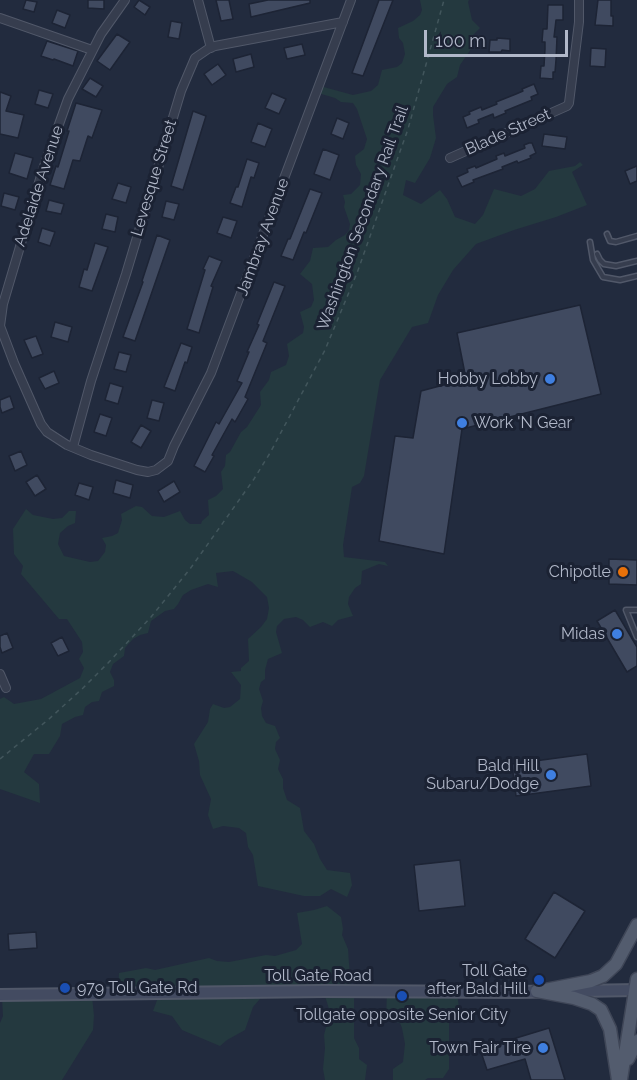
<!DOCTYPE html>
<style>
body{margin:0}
#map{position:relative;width:637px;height:1080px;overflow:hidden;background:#222b3e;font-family:Raleway,sans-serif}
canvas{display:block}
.scale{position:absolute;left:424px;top:30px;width:144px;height:27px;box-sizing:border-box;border:3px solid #b1b8c9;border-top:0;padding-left:8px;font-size:18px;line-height:21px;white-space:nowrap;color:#b1b8c9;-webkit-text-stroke:4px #1b2233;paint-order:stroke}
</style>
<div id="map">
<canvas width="637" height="1080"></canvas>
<div class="scale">100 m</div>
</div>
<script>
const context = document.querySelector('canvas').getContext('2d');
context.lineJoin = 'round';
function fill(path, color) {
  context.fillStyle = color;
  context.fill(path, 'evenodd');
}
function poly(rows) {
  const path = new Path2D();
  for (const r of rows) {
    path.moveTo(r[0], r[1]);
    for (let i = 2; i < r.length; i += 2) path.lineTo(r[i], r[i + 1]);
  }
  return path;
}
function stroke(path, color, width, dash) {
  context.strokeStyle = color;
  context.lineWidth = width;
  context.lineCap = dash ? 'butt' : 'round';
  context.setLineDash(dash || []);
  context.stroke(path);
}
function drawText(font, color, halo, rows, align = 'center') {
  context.font = font + ' Raleway,sans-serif';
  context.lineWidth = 6;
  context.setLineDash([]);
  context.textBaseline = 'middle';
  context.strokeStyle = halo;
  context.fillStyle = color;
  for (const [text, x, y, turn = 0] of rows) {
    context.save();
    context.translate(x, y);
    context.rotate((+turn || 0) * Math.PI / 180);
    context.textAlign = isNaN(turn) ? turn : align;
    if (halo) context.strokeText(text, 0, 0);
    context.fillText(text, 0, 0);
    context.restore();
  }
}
fill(poly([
 [420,0,469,0,468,2,472,20,480,28,470,38,471,49,460,65,457,77,447,84,433,107,433,115,436,138,430,158,415,183,406,180,403,195,421,204,440,190,447,199,455,217,475,224,483,215,494,189,521,196,535,189,549,171,575,166,580,162,583,165,572,172,587,205,556,217,514,230,476,244,453,270,438,295,428,323,412,327,380,380,364,476,360,483,352,487,343,545,344,557,385,562,388,566,379,564,362,571,361,584,355,588,349,597,348,604,353,616,338,620,332,626,323,622,310,627,303,620,296,617,284,619,277,626,276,632,282,653,268,659,265,670,265,679,261,682,259,689,263,701,261,708,262,716,266,723,275,726,280,738,276,742,275,749,280,760,278,769,283,779,283,788,287,800,300,808,304,831,314,844,320,859,327,870,350,873,352,885,347,897,331,889,320,896,304,896,258,886,253,855,248,847,246,833,239,828,223,826,213,829,208,815,211,799,200,775,199,761,194,744,208,722,210,709,213,704,224,708,230,707,240,699,241,685,231,672,241,671,241,668,249,661,248,639,261,627,267,619,269,608,267,597,252,582,233,571,216,573,218,587,208,584,191,590,183,595,178,604,174,609,165,611,151,621,148,633,140,635,133,639,125,648,124,656,113,664,110,672,114,680,114,686,102,692,99,701,92,702,85,707,83,715,75,717,62,724,60,736,49,754,34,754,24,772,39,784,40,803,0,789,0,699,4,697,14,704,41,699,80,678,84,668,79,659,83,652,82,642,67,619,59,619,21,574,23,566,14,554,13,529,26,509,33,515,53,519,62,518,69,511,76,511,75,523,68,526,60,533,58,544,64,556,90,562,98,561,105,552,106,545,102,538,112,536,118,533,122,520,121,514,136,506,142,507,152,516,164,517,180,511,185,520,190,524,201,524,202,521,209,515,208,500,216,496,223,489,221,472,225,466,226,455,230,452,241,432,247,427,261,405,260,392,269,380,271,372,286,365,289,356,287,344,303,333,304,327,300,312,311,307,314,300,312,284,300,274,310,261,313,248,328,247,336,240,345,235,349,230,350,224,344,207,345,202,343,195,351,194,360,185,361,174,356,165,355,156,364,149,367,139,357,109,353,103,341,102,335,98,318,93,320,86,353,95,371,91,378,85,382,70,397,67,402,63,405,54,403,43,399,38,398,28,413,21,420,15,422,10],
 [327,906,341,917,343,929,342,935,348,949,351,991,354,992,354,1038,359,1048,359,1059,367,1065,365,1080,325,1080,323,1069,325,1048,324,1035,330,1012,324,993,265,993,253,1007,245,1030,227,1040,220,1046,182,1030,172,1016,153,1011,159,995,118,995,119,973,146,968,155,970,209,958,217,961,229,962,266,955,275,956,296,950,302,944,297,913,314,910],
 [387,991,457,992,460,1016,457,1019,449,1023,449,1069,443,1078,428,1078,425,1080,393,1080,393,1069,403,1062,405,1044,402,1028,400,1023,386,1019],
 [92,996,94,1016,93,1030,62,1080,0,1080,0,1023,3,1016,2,998]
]), '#24393f');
const building = poly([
 [26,0,37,2,34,12,23,9,26,0],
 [88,0,104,0,104,9,88,8,88,0],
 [139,0,150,7,145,15,134,7,139,0],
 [216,0,229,0,233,19,221,21,216,0],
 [268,0,310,0,310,3,251,17,249,4,268,0],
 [379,0,393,0,363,76,352,73,379,0],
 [598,0,611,0,611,16,613,16,613,26,595,25,598,0],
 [548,5,563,5,563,20,556,20,554,37,557,37,556,60,555,72,553,72,553,79,540,78,541,66,544,66,545,49,545,42,542,42,543,29,547,29,548,5],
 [57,10,70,15,65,28,52,23,57,10],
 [171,21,182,23,179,39,168,37,171,21],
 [117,34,130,42,110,70,97,61,117,34],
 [497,38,510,39,510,51,502,50,501,52,489,52,490,40,497,40,497,38],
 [47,41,78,51,73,66,54,59,53,60,41,56,47,41],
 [302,44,305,55,287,59,284,48,302,44],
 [591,48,606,49,605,67,590,66,591,48],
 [251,54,254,67,236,72,233,59,251,54],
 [218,64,226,75,212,85,204,74,218,64],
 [90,78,103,86,96,97,82,89,90,78],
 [534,84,538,94,531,97,532,100,505,111,506,113,494,118,493,114,478,120,479,123,467,128,463,117,470,114,469,112,481,107,482,110,497,104,496,102,516,94,523,91,522,89,534,84],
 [39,90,53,94,48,108,35,104,39,90],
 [0,92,11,96,6,111,24,115,18,138,0,134,0,92],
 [272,93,286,99,279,114,265,108,272,93],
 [76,103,102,110,92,138,88,136,80,161,73,160,64,189,50,185,56,166,58,167,69,131,67,131,76,103],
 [193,111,206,116,183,190,171,186,193,111],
 [337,118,349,123,343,139,331,134,337,118],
 [258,123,272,129,265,147,251,142,258,123],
 [544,134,567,137,565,149,542,146,544,134],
 [529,143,532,143,536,153,530,156,531,158,518,163,517,161,502,167,503,169,473,180,474,182,462,187,457,177,468,172,467,169,475,166,476,168,497,159,496,156,504,153,505,156,525,148,524,145,529,143],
 [323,149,339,155,330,180,314,174,323,149],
 [15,153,33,158,27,179,9,173,15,153],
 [247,159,259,163,254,178,251,177,242,207,230,203,236,187,238,187,247,159],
 [637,166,637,181,630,184,625,171,637,166],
 [118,183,131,187,126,203,112,199,118,183],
 [310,189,322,193,306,233,304,232,293,260,281,256,288,239,290,239,310,189],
 [4,193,19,197,15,210,1,206,4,193],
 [49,200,64,204,61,214,46,211,49,200],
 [166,201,179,204,174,220,162,217,166,201],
 [106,214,118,217,115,232,102,229,106,214],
 [223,217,237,221,231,238,217,233,223,217],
 [42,228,55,232,50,246,38,242,42,228],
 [157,235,170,240,135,341,123,337,143,282,142,281,157,235],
 [95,243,108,247,92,291,79,287,84,269,87,270,95,243],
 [209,256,222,261,211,286,213,287,199,333,187,329,205,270,203,269,209,256],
 [274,282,285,286,263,341,267,343,245,397,248,399,235,422,232,419,212,455,214,456,205,472,194,466,216,422,219,424,242,383,237,381,249,352,247,352,259,325,257,324,274,282],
 [580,305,601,394,462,429,444,554,379,541,395,436,413,438,421,391,466,379,457,333,580,305],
 [55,322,72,327,68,342,51,337,55,322],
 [36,336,43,354,32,358,24,340,36,336],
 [181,343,192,347,187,363,185,362,175,391,164,387,181,343],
 [119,352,131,355,126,372,114,369,119,352],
 [54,371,59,383,45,389,39,378,54,371],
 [110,383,123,387,118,404,105,400,110,383],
 [10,396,14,408,2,413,0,407,0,400,10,396],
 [152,400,164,403,159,421,147,418,152,400],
 [100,414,112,418,106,436,94,432,100,414],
 [141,425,151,431,141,448,131,442,141,425],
 [21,451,27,465,15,471,9,456,21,451],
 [37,475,46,489,35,496,26,482,37,475],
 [116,480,133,485,130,498,113,493,116,480],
 [174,481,180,492,164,502,158,491,174,481],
 [79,483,93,487,89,500,75,495,79,483],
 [609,559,637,560,637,585,609,584,609,559],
 [615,610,637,647,637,666,627,672,597,621,615,610],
 [7,633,13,648,2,653,0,647,0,636,7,633],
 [62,637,69,651,58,656,51,643,62,637],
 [587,754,591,786,516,796,512,764,587,754],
 [460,860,465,906,419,911,414,865,460,860],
 [554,892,585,911,555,958,525,939,554,892],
 [36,932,37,948,9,950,8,934,36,932],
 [549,1028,565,1080,531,1080,525,1059,487,1070,480,1049,549,1028]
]);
fill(building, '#404a60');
stroke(building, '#1d2435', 1.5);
const service = poly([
 [607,234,610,241,616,242,637,236],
 [590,242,593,260,603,277,620,280,637,276],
 [597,254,600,260,604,264,616,266,637,261],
 [637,610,626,610,637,637]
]);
const minor = poly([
 [125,0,101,34,68,99,43,169,3,304,0,326,14,363,41,424,47,432,67,445,91,455,137,470,148,472,156,470,168,461,174,446,211,373,351,0],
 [198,0,211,48],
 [0,18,92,50],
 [450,158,567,106,569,103,579,22,579,0],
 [73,447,91,381,126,274,181,91,195,58,208,49,215,46,343,22],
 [0,674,6,688]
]);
const secondary = poly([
 [0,995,324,991,518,992,637,990]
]);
const primary = poly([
 [545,990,591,981,603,976,616,964,637,925],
 [537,991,574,998,592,1004,601,1010,610,1029,618,1080],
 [628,1059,637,1041],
 [621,1079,637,979]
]);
stroke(service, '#515869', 7);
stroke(minor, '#515869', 10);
stroke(secondary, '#515869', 14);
stroke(primary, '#3f4657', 15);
stroke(poly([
 [0,759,49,719,83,688,108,663,151,617,190,569,215,534,254,479,270,453,325,350,357,273,408,129,444,0]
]), '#42565c', 1.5, [4.5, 4.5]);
stroke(service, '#363d4e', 4);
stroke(minor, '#363d4e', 8);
stroke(secondary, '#434b61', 10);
stroke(primary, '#535c6e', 12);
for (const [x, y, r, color] of [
 [550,379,6,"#3f7fe0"],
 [462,423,6,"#3f7fe0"],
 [623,572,6,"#e8710a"],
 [617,634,6,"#3f7fe0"],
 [551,775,6,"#3f7fe0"],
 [539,980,6,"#1a4fb4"],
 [65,988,6,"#1a4fb4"],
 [402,996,6,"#1a4fb4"],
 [543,1048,6,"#3f7fe0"]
]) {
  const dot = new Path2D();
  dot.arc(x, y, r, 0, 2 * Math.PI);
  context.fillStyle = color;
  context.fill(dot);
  stroke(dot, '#1b2233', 2);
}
drawText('16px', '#b1b8c9', '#1b2233', [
 ["Blade Street",508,132,-24],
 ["Levesque Street",154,178,-73],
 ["Adelaide Avenue",39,186,-72],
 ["Washington Secondary Rail Trail",363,218,-70],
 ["Jambray Avenue",263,237,-70],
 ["Toll Gate Road",318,976]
]);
drawText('16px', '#b1b8c9', '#1b2233', [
 ["Hobby Lobby",538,379],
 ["Work 'N Gear",474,423,"left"],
 ["Chipotle",611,572],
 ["Midas",605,634],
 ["Bald Hill",539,766],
 ["Subaru/Dodge",539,784],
 ["Toll Gate",527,971],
 ["after Bald Hill",527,989],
 ["979 Toll Gate Rd",77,988,"left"],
 ["Tollgate opposite Senior City",402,1015,"center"],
 ["Town Fair Tire",531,1048]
], 'right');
</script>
